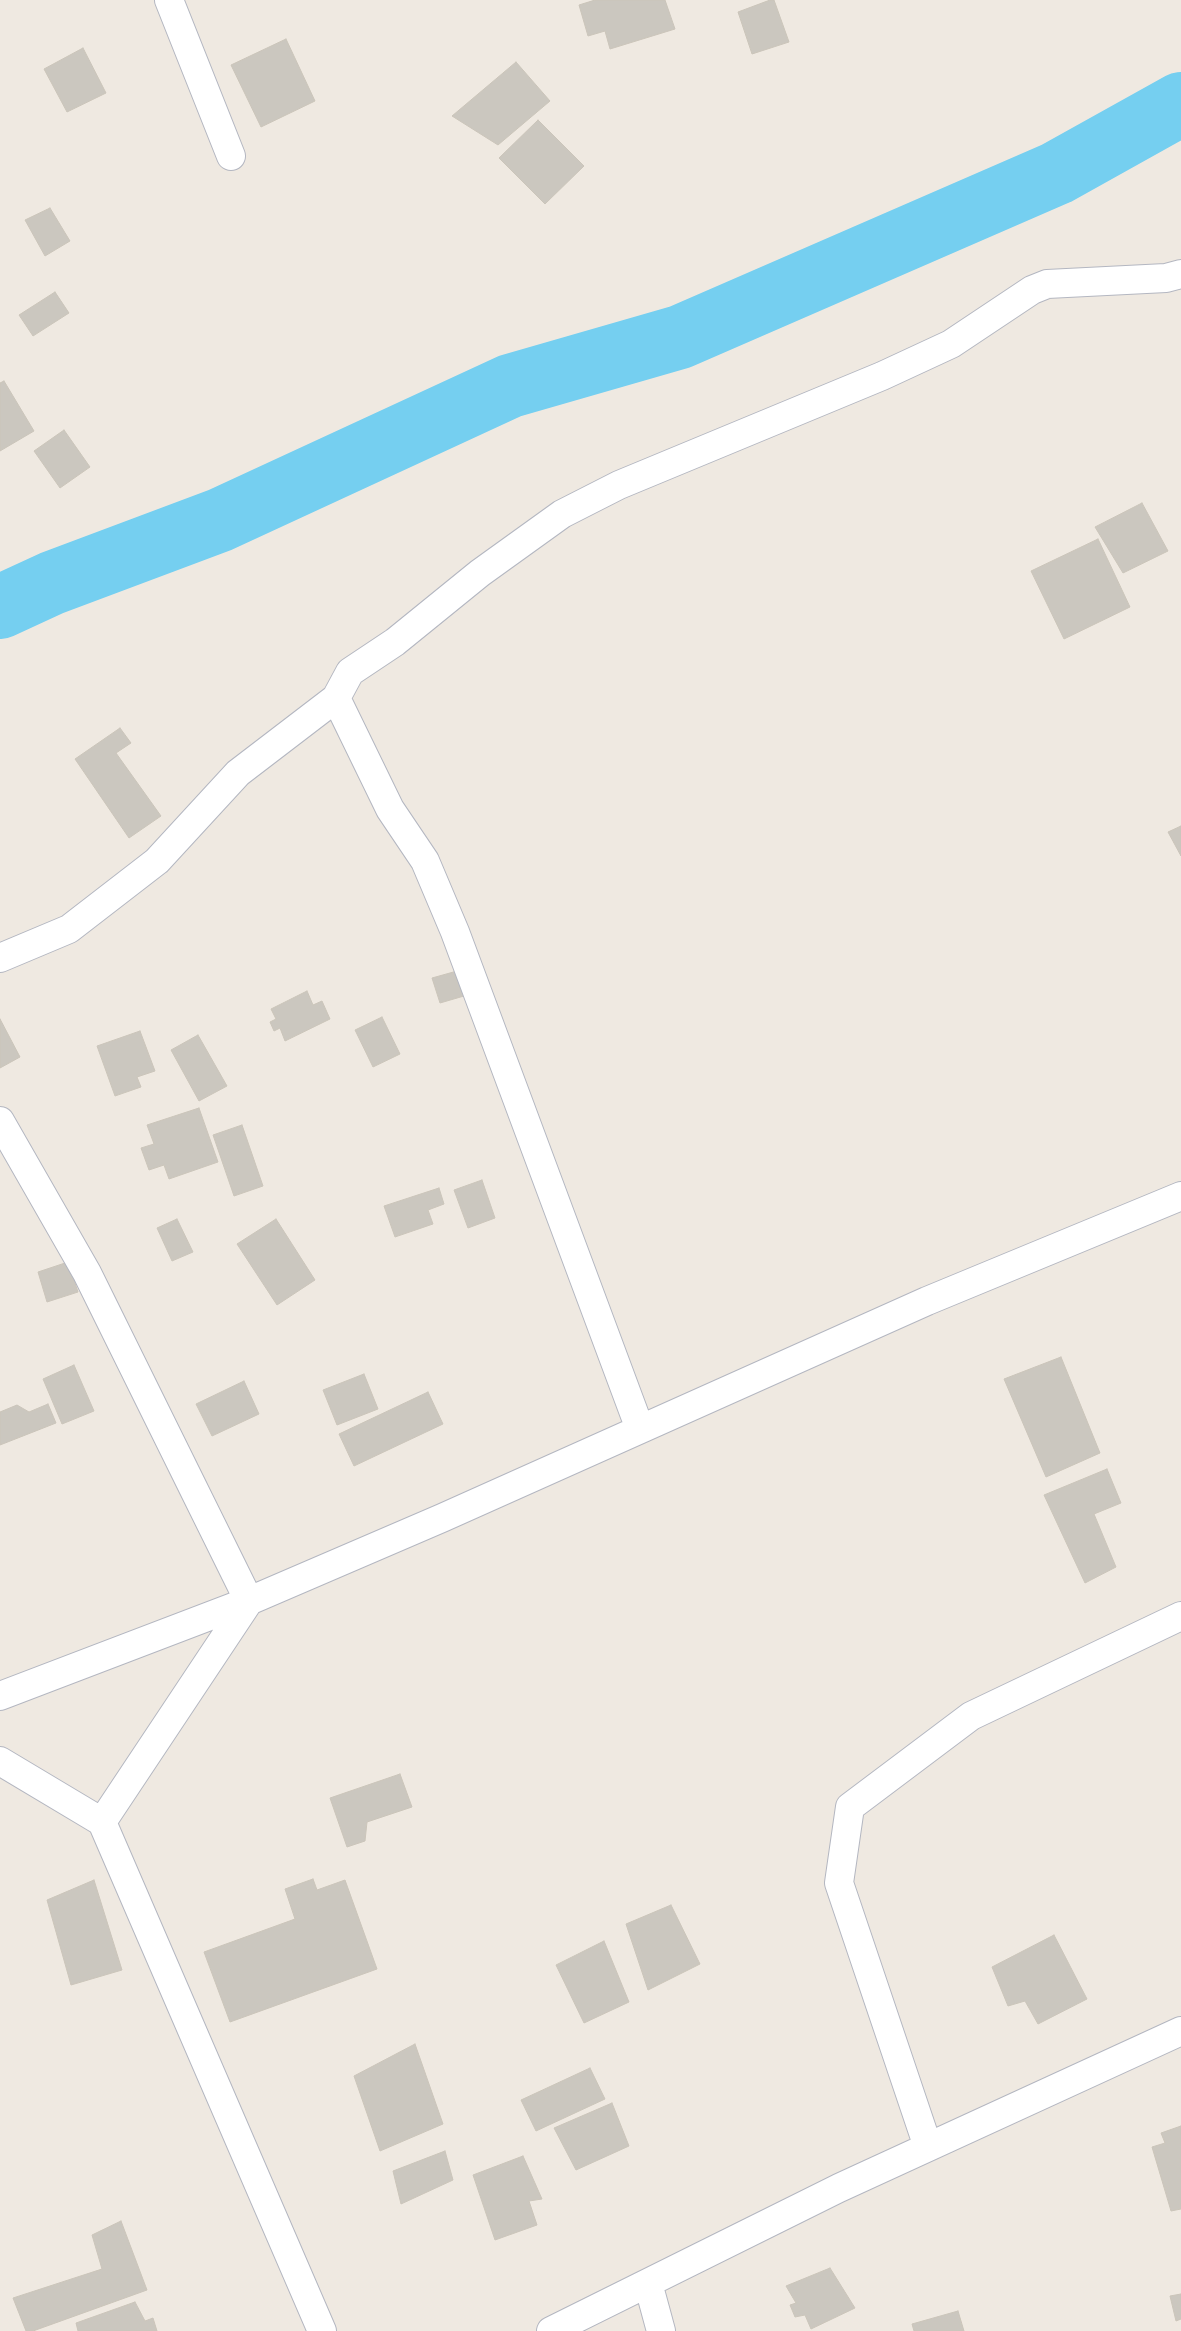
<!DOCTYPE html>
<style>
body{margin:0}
canvas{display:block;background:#efe9e1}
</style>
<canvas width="1181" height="2331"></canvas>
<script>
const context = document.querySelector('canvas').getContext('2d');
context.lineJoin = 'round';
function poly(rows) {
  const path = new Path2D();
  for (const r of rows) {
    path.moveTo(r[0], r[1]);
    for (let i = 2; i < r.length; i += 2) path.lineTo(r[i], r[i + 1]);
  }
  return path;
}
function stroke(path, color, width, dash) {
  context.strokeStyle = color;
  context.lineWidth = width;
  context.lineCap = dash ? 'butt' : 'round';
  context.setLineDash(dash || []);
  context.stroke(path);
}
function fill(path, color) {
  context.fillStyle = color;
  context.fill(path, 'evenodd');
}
stroke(poly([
 [0,607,52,583,220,520,510,386,680,337,1057,173,1181,104]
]), '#75cff0', 64);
const building = poly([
 [595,0,665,0,675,29,610,49,605,31,588,36,579,5,595,0],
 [770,0,774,0,789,42,752,54,738,12,770,0],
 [286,39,315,101,261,127,231,65,286,39],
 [83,48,106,93,67,112,44,69,83,48],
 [516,62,550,101,498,145,452,116,516,62],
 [538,120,584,166,545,204,499,158,538,120],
 [50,208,70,241,45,256,25,220,50,208],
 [55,292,69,313,33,336,19,315,55,292],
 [4,381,34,431,0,451,0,383,4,381],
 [64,430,90,467,60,488,34,451,64,430],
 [1142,503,1168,551,1123,573,1095,527,1142,503],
 [1098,539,1130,607,1064,639,1031,571,1098,539],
 [120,728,131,743,116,753,161,816,129,838,75,759,120,728],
 [1181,826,1181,856,1168,832,1181,826],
 [457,971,464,996,440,1003,432,978,457,971],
 [307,991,313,1005,322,1001,330,1019,285,1041,280,1028,274,1031,270,1022,276,1019,271,1009,307,991],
 [382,1017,400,1054,373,1067,355,1030,382,1017],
 [0,1019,20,1057,0,1068,0,1019],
 [140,1031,155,1071,137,1077,141,1087,115,1096,97,1046,140,1031],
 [198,1035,227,1086,199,1101,171,1050,198,1035],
 [199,1108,218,1162,169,1179,164,1165,149,1170,141,1148,154,1144,147,1125,199,1108],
 [242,1125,263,1186,234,1196,213,1135,242,1125],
 [482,1180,495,1218,468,1228,454,1190,482,1180],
 [439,1188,444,1204,428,1210,433,1224,395,1237,384,1206,439,1188],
 [177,1219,193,1252,172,1261,157,1228,177,1219],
 [276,1219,315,1280,277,1305,237,1244,276,1219],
 [68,1262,78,1292,47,1302,38,1272,68,1262],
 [1061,1357,1100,1453,1046,1477,1004,1379,1061,1357],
 [74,1365,94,1411,62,1424,43,1379,74,1365],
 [364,1374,378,1409,337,1425,323,1390,364,1374],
 [244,1381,259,1414,212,1436,196,1404,244,1381],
 [428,1392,443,1424,354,1466,339,1434,428,1392],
 [48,1404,56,1423,0,1445,0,1412,17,1405,29,1412,48,1404],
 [1107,1469,1121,1503,1094,1514,1116,1567,1085,1583,1044,1495,1107,1469],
 [400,1774,412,1807,367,1822,365,1841,347,1847,330,1798,400,1774],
 [313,1879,317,1890,345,1880,377,1969,230,2022,204,1952,295,1919,285,1889,313,1879],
 [94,1880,122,1970,71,1985,47,1900,94,1880],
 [671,1905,700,1964,648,1990,626,1924,671,1905],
 [1054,1935,1087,1999,1038,2024,1025,2001,1008,2006,992,1967,1054,1935],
 [604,1941,629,2002,584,2023,556,1965,604,1941],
 [415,2044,443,2124,380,2151,354,2076,415,2044],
 [590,2068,605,2099,536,2131,521,2100,590,2068],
 [612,2103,629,2146,576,2170,554,2128,612,2103],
 [1181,2126,1181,2209,1171,2211,1152,2147,1165,2143,1161,2133,1181,2126],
 [445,2151,453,2180,401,2204,393,2171,445,2151],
 [523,2156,542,2199,529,2201,537,2225,495,2240,473,2175,523,2156],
 [121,2221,147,2290,33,2331,26,2331,13,2298,102,2269,92,2235,121,2221],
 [830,2268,855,2308,811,2329,805,2315,795,2317,790,2305,796,2303,786,2286,830,2268],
 [1181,2294,1181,2319,1176,2321,1170,2296,1181,2294],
 [135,2302,145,2321,153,2318,157,2331,78,2331,76,2323,135,2302],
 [958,2311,964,2331,914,2331,912,2324,958,2311]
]);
fill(building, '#cbc7bf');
stroke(building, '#cbc5ba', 1);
const minor = poly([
 [169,0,231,156],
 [336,698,390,809,425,861,455,932,640,1429],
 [0,958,69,929,157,861,238,773,336,698,350,672,395,642,480,573,562,514,619,485,882,376,951,344,1032,290,1047,284,1166,278,1181,274],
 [0,1121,87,1273,249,1601,102,1822],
 [0,1696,249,1601,442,1518,927,1301,1181,1196],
 [0,1761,102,1822,322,2331],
 [928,2147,839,1883,850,1807,971,1716,1181,1616],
 [648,2283,661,2331],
 [551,2331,839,2188,1181,2031]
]);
stroke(minor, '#b4b7c1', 30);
stroke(minor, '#fff', 28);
</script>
